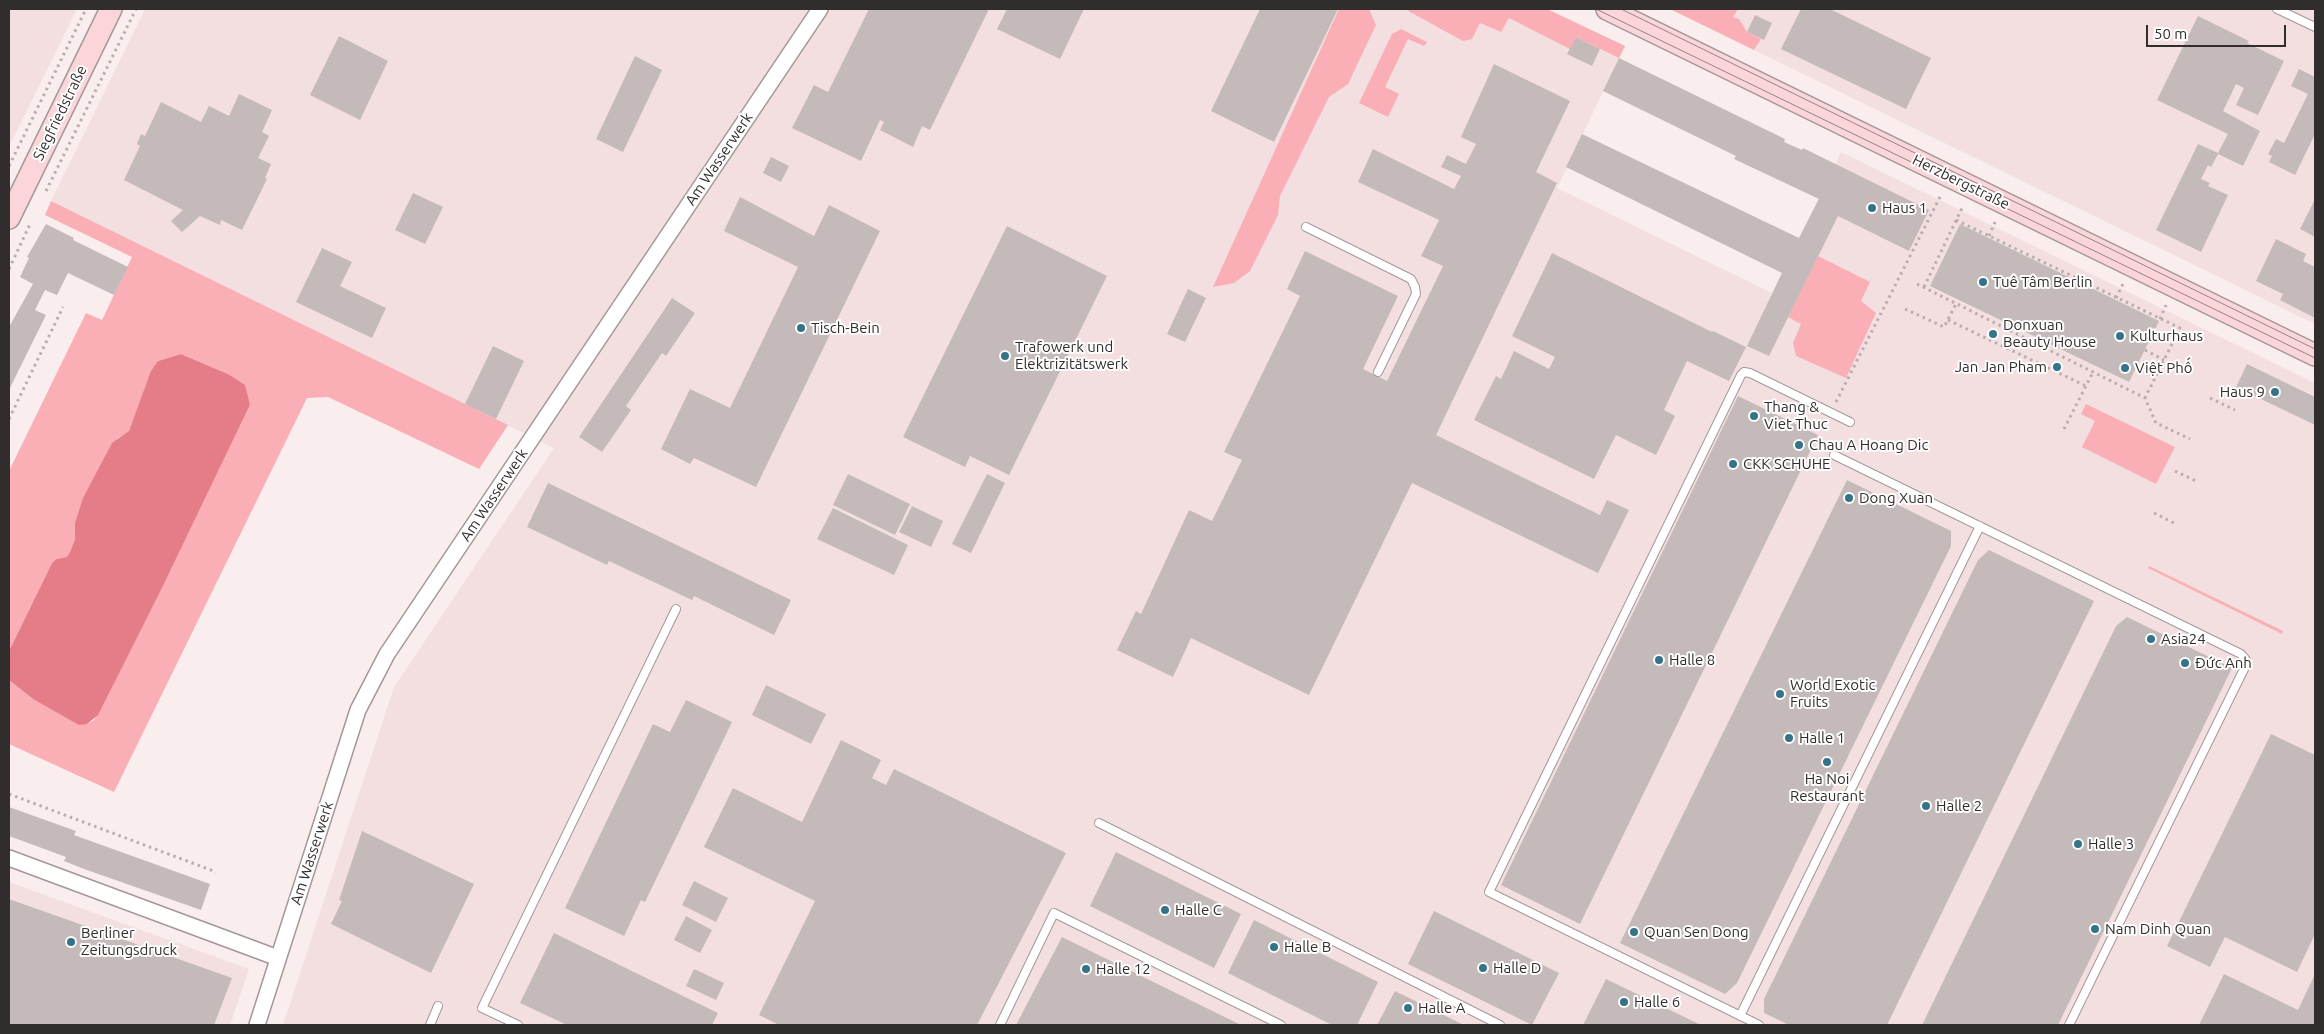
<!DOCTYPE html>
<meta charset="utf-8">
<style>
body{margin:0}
#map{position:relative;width:2324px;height:1034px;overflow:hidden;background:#faedee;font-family:Ubuntu,sans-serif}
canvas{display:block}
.frame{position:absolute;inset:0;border:10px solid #322d2d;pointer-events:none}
.scale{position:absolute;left:2146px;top:25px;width:140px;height:22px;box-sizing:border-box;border:2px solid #322d2d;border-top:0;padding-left:6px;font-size:15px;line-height:18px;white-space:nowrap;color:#322d2d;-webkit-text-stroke:4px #fefefe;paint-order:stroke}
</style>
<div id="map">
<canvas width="2324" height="1034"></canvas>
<div class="frame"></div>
<div class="scale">50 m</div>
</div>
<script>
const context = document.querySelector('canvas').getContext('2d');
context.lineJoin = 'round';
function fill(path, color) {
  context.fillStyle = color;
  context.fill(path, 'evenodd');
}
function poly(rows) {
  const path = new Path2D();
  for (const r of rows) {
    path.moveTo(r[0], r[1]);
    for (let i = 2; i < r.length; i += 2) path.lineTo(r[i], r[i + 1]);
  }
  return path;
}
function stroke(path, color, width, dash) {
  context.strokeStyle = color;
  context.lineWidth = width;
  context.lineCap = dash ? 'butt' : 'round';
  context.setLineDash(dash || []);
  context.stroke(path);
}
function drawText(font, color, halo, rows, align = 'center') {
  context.font = font + ' Ubuntu,sans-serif';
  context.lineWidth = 4;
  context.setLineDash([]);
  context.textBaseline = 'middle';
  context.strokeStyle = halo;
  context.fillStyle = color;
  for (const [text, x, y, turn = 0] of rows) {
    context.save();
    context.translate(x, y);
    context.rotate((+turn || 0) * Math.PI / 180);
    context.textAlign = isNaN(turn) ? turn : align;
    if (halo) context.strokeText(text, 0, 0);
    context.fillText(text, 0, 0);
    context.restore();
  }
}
fill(poly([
 [9,9,77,9,9,147],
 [145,9,1547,9,1625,46,1557,188,1772,293,1841,152,2315,383,2315,1025,283,1025,394,687,554,448,51,201],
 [1670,9,2315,9,2315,324,1754,50],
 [9,882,249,969,230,1025,9,1025]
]), '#f4dfe0');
fill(poly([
 [1339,9,1369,9,1376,25,1348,84,1329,97,1280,196,1278,215,1250,271,1234,283,1213,287],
 [1407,9,1547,9,1625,46,1619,58,1576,37,1570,49,1509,18,1501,32,1480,23,1472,39,1463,41,1410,12],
 [1670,9,1738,9,1733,17,1739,19,1747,32,1761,39,1754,50],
 [1401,29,1427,42,1424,46,1408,39,1385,87,1399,94,1388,117,1359,103,1392,34],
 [51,201,508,425,479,469,328,397,307,398,114,792,9,744,9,680,33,699,87,724,94,720,163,586,250,405,242,385,228,374,181,354,158,361,129,431,126,435,118,438,75,523,75,539,70,552,67,557,56,559,52,563,9,651,9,471,86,313,102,320,132,257,45,215],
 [1818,256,1870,282,1861,301,1876,313,1846,378,1796,356,1793,343,1801,324,1788,317],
 [2086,404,2175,447,2156,484,2082,447,2095,421,2081,414],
 [2149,566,2283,631,2282,634,2148,568]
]), '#f9afb5');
fill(poly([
 [181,354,228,374,245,385,250,405,163,586,98,715,87,724,79,725,33,699,9,680,9,651,52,563,56,559,67,557,70,552,75,539,75,523,83,498,112,443,129,431,151,371,158,361]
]), '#e57d88');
fill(poly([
 [869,9,989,9,930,130,922,126,913,147,880,130,884,122,880,120,861,161,792,128,814,85,828,92],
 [1007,9,1084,9,1060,59,997,29],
 [1260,9,1338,9,1274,142,1211,111],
 [1801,9,1830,9,1931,58,1906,109,1781,49],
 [1755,15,1772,23,1764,40,1747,32],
 [2198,16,2249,41,2247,43,2284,61,2258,115,2236,105,2244,88,2236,84,2223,111,2260,131,2243,166,2218,154,2211,167,2208,165,2201,179,2210,183,2208,186,2228,195,2201,252,2156,230,2198,144,2218,153,2228,134,2157,100],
 [339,36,388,61,360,120,310,95],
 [1576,37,1600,49,1592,66,1567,54],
 [635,56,662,70,623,152,596,139],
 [1619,58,1785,139,1784,142,1802,150,1803,148,1929,210,1909,251,1838,216,1769,356,1747,346,1782,273,1566,167,1582,134,1799,238,1819,199,1734,159,1736,156,1603,91],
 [1494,64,1570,101,1536,172,1557,183,1436,435,1600,515,1607,500,1629,510,1598,573,1412,483,1309,695,1191,638,1173,677,1117,650,1136,611,1141,614,1189,510,1212,521,1242,460,1224,452,1300,296,1287,289,1305,251,1398,296,1363,369,1387,381,1443,266,1421,256,1439,220,1358,182,1373,149,1454,189,1461,176,1441,167,1447,155,1466,164,1476,144,1461,137],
 [2299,69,2315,77,2315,134,2295,175,2269,162,2272,156,2268,154,2276,139,2284,143,2308,94,2291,86],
 [239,94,272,110,262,132,269,136,258,158,271,164,265,178,267,179,242,230,221,220,220,225,200,216,182,232,171,221,183,210,124,180,140,146,137,144,141,134,145,136,161,102,201,122,209,106,229,116],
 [771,157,789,166,781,182,763,173],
 [413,193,443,207,425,244,395,230],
 [740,197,814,236,829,205,880,231,756,487,694,458,690,464,661,449,690,389,730,408,798,267,724,231],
 [2315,199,2315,237,2300,229],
 [46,224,74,238,73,240,128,267,114,295,68,273,57,295,45,290,35,310,46,315,9,390,9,327,33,284,20,277,29,258,27,257],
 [1960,224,2159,321,2129,382,1930,286],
 [1007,226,1107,276,1009,475,970,456,965,467,903,437],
 [2276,239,2306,254,2303,261,2315,267,2315,318,2280,300,2283,294,2256,281],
 [322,248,352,262,340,286,386,308,372,338,296,302],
 [1552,253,1712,332,1713,331,1746,347,1729,381,1687,361,1664,410,1675,416,1656,455,1616,435,1594,479,1474,420,1496,376,1501,379,1514,351,1549,369,1555,357,1512,336],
 [1188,289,1206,298,1185,342,1167,334],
 [672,298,695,313,666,356,662,353,626,406,631,410,602,452,579,437],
 [493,346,524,361,496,419,465,404],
 [2247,364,2315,397,2315,425,2236,387],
 [1738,396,1818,435,1580,924,1501,885],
 [848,474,910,504,895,535,833,505],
 [987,474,1005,483,971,553,952,544],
 [1847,480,1951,531,1951,546,1737,983,1725,994,1620,943],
 [548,483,791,600,774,635,694,596,692,600,609,561,607,565,527,527],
 [912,506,943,521,931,547,899,532],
 [833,508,908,545,894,575,817,539],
 [1989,550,2094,601,1887,1025,1789,1025,1764,1013,1764,999,1978,560],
 [2127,617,2232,668,2058,1025,1922,1025,2116,626],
 [766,685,826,714,811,744,752,715],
 [686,700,732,722,645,902,641,900,624,936,565,908,653,724,670,732],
 [2271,734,2315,755,2315,934,2297,972,2225,937,2210,967,2167,946],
 [841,740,881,760,872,778,886,785,894,769,1066,853,977,1025,779,1025,759,1015,815,901,704,847,733,788,802,822],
 [9,807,76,831,74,835,210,884,201,910,84,869,64,861,66,857,9,836],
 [362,831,474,884,431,973,331,924,342,901,339,900],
 [1116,852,1241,914,1214,968,1090,906],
 [694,881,728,898,716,922,682,905],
 [9,899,232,978,214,1025,9,1025],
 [1434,911,1559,973,1532,1025,1408,964],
 [686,916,712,930,700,953,674,940],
 [1254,920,1378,982,1357,1025,1332,1025,1228,973],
 [554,933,718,1013,712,1025,567,1025,520,1003],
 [1062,937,1241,1025,1016,1025],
 [694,969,724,983,716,1000,686,986],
 [2224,974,2298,1010,2315,974,2315,1025,2199,1025],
 [1606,979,1701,1025,1583,1025],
 [1395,991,1464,1025,1377,1025]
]), '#c5baba');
const lane = poly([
 [2277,9,2315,27],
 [1306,227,1411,279,1415,287,1416,294,1378,372],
 [1834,455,2241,654,2246,660,2245,667,2069,1025],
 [1099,823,1500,1025],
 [1740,1016,1980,526],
 [430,1025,438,1006],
 [518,1025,482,1008,676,609],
 [1000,1025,1054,913,1281,1025],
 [1759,1025,1489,892,1741,375,1744,372,1750,373,1850,422]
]);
const street = poly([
 [9,858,278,958],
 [257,1025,358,710,387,654,820,9]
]);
const secondary = poly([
 [1607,9,2315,355],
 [9,218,111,9]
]);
stroke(lane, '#a39898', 10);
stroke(street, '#a39898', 18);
stroke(secondary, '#a39898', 24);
stroke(poly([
 [9,166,86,9],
 [46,191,136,9],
 [1956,220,2180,328,2145,398],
 [1989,236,1995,222],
 [9,269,31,222],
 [1917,284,2145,398,2156,423,2190,439],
 [1924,287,1963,206],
 [2116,298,2123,284],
 [1905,309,1944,327,1956,304],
 [2160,319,2166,305],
 [1948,320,2086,386],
 [2145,350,2164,360],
 [2210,398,2235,410],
 [1836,402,1941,195],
 [9,419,63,307],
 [2064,429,2093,372],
 [2175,471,2196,481],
 [2154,513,2176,524],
 [9,794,216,872]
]), '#b8aeaf', 3, [2.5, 4]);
stroke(lane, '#fff', 8);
stroke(street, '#fff', 15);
stroke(secondary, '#fbd5da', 21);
stroke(poly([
 [1596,9,2315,358],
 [1621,9,2315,349]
]), '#8f8687', 1);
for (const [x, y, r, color] of [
 [1872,208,5,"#357389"],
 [1983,282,5,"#357389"],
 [801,328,5,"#357389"],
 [1993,334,5,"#357389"],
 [2120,336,5,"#357389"],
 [1005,356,5,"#357389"],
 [2057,367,5,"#357389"],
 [2125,368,5,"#357389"],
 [2275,392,5,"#357389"],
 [1754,416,5,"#357389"],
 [1799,445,5,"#357389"],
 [1733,464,5,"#357389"],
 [1849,498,5,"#357389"],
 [2151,639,5,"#357389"],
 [1659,660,5,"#357389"],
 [2185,663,5,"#357389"],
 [1780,694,5,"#357389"],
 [1789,738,5,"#357389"],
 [1827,762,5,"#357389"],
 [1926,806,5,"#357389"],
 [2078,844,5,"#357389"],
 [1165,910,5,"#357389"],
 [2095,929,5,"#357389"],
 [1634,932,5,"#357389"],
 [71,942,5,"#357389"],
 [1274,947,5,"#357389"],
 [1483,968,5,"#357389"],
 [1086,969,5,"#357389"],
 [1624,1002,5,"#357389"],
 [1408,1008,5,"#357389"]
]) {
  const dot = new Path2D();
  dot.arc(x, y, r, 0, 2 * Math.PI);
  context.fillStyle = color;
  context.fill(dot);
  stroke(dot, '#fefefe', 2);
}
drawText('15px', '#322d2d', '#fefefe', [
 ["Siegfriedstraße",60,113,-64],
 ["Am Wasserwerk",719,159,-56],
 ["Herzbergstraße",1961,182,26],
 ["Am Wasserwerk",494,495,-56],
 ["Am Wasserwerk",312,853,-72]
]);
drawText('15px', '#322d2d', '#fefefe', [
 ["Haus 1",1882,208],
 ["Tuê Tâm Berlin",1993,282],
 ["Donxuan",2003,325],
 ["Beauty House",2003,342],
 ["Tisch-Bein",811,328],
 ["Kulturhaus",2130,336],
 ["Trafowerk und",1015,347],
 ["Elektrizitätswerk",1015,364],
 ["Jan Jan Pham",2047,367,"right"],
 ["Việt Phố",2135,368],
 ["Haus 9",2265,392,"right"],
 ["Thang &",1764,407],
 ["Viet Thuc",1764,424],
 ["Chau A Hoang Dic",1809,445],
 ["CKK SCHUHE",1743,464],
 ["Dong Xuan",1859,498],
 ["Asia24",2161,639],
 ["Halle 8",1669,660],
 ["Đức Anh",2195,663],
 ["World Exotic",1790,685],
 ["Fruits",1790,702],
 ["Halle 1",1799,738],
 ["Ha Noi",1827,779,"center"],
 ["Restaurant",1827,796,"center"],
 ["Halle 2",1936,806],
 ["Halle 3",2088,844],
 ["Halle C",1175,910],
 ["Nam Dinh Quan",2105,929],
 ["Quan Sen Dong",1644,932],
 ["Berliner",81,933],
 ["Zeitungsdruck",81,950],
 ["Halle B",1284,947],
 ["Halle D",1493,968],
 ["Halle 12",1096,969],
 ["Halle 6",1634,1002],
 ["Halle A",1418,1008]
], 'left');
</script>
